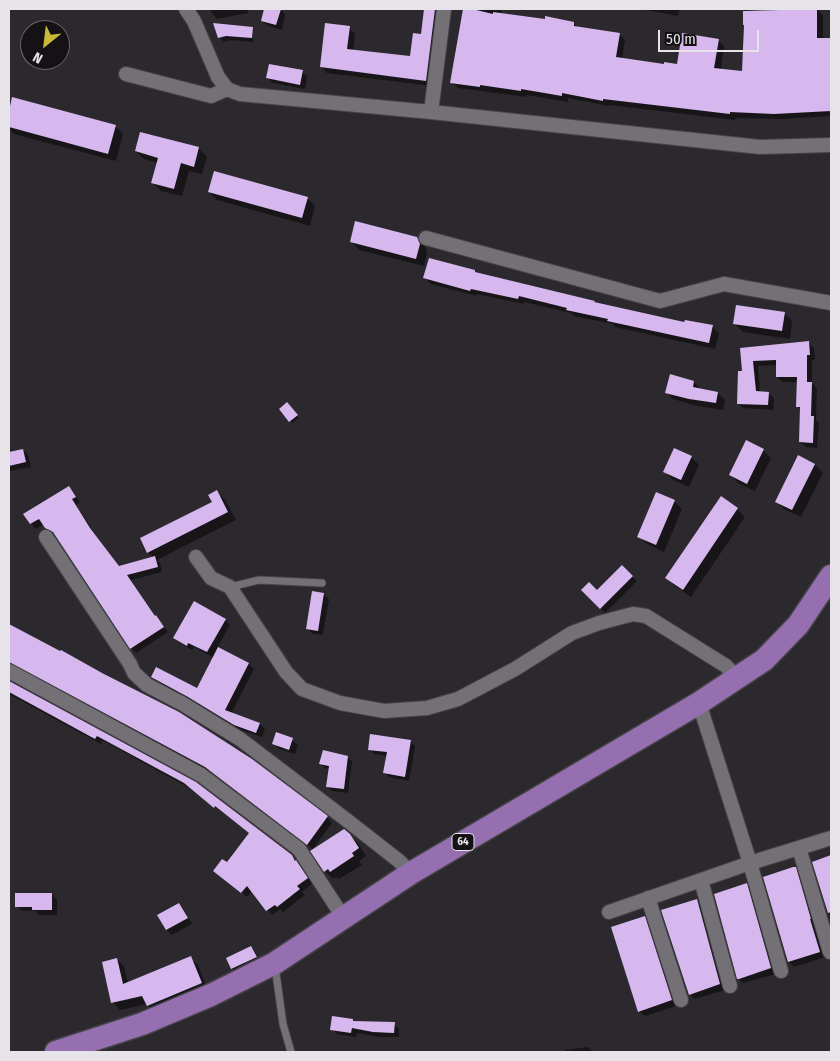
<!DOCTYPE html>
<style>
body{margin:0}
#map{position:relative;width:840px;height:1061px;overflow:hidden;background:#2c292e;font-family:"Fira Sans Condensed",sans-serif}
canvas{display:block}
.frame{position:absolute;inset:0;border:10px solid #e6e4e8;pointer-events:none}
.north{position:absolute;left:20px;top:20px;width:50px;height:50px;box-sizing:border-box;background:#141215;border:1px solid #686669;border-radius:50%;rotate:209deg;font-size:14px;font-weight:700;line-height:20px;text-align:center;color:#e6e4e8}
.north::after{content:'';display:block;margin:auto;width:18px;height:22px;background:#cdb938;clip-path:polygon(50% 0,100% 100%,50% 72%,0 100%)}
.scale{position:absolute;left:658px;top:30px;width:101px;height:22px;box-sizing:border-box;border:2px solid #e6e4e8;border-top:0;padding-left:6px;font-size:15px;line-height:18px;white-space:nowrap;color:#e6e4e8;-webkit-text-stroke:4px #141215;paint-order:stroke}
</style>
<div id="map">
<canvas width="840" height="1061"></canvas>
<div class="frame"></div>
<div class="north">N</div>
<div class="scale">50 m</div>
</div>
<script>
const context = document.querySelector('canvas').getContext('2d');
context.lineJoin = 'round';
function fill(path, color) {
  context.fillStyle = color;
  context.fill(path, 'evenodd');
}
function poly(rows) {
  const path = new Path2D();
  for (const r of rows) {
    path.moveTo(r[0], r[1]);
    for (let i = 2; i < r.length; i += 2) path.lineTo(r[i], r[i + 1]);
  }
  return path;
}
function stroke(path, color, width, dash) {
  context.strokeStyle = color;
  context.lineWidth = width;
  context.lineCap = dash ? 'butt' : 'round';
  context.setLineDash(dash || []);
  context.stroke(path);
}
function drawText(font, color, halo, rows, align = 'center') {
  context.font = font + ' "Fira Sans Condensed",sans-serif';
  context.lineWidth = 5;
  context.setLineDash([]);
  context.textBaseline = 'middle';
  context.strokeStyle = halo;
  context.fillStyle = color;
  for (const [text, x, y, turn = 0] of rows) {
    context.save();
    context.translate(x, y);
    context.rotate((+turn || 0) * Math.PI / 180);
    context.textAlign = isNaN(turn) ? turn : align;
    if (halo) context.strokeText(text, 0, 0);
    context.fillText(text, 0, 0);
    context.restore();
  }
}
fill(poly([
 [210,9,247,9,248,13,217,19,212,13],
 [265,9,280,9,285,14,282,30,268,26,262,21],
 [425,9,445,9,432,86,327,73,321,67,349,28,355,34,353,51,411,58,422,35],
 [464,9,502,9,501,14,574,23,578,28,619,34,625,40,622,59,665,66,678,65,718,40,724,46,721,70,743,72,744,9,753,9,756,12,779,12,779,9,817,9,823,15,823,39,831,39,831,116,781,119,736,118,735,120,609,105,609,106,568,98,568,102,527,95,527,97,458,88,452,82],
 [641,9,680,9,678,16],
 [215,24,252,32,253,42,231,40,224,42,219,37],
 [302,71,307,77,305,89,273,83,268,78],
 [13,98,115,126,123,134,116,161,14,134,9,128,9,115],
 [199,149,207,157,202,174,189,171,182,196,161,191,153,183,158,163,144,159,136,151],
 [209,192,307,198,315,206,310,226,217,200],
 [417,238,425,246,427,253,424,266,359,250,351,241],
 [475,271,477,274,594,302,597,304,685,324,713,327,719,333,715,349,615,327,613,324,574,316,571,313,524,302,524,304,476,294,476,296,431,284,425,278],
 [784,313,792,321,790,339,743,332,735,324],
 [809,343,814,348,815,359,812,360,812,383,817,388,816,420,819,423,817,448,806,447,800,442,802,411,797,406,798,382,782,382,777,377,777,365,758,366,760,393,768,393,774,398,773,410,743,408,738,403,744,372,741,349],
 [694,382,701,389,718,393,725,400,723,410,697,406,673,399,666,392],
 [289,406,299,418,292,423,290,421],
 [23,450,28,455,31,467,10,471,9,453],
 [763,450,771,458,755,491,738,483,730,474],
 [691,457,699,465,689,487,673,480,665,472],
 [799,457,815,465,823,473,801,517,784,509,776,501],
 [69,488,80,502,76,505,95,534,120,567,154,558,148,552,213,503,217,492,225,500,236,520,157,560,160,563,162,572,131,580,156,617,168,632,136,653,131,648,57,536,52,533,44,524,36,529,31,524],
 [674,501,682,509,664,552,647,544,639,536],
 [737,509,745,517,691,597,675,586,667,578],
 [622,567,637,581,605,613,582,590,597,592],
 [323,594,329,599,323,635,313,634,307,628],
 [225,620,230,625,217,648,249,664,254,669,231,714,260,724,265,729,262,737,241,730,194,701,159,683,154,678,197,690,214,658,194,647,192,650,180,643,174,638],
 [9,625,61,653,327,817,332,823,313,849,212,772,20,668,11,668,9,670],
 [9,682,196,783,298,862,312,884,302,892,305,895,283,912,281,909,272,915,252,891,247,897,214,871,227,864,251,834,191,789,102,740,101,744,9,694],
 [292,740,298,745,295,754,279,749,274,743],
 [410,741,415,746,409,781,389,777,384,772,387,756,374,754,369,749],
 [347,757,352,761,348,793,332,791,327,787,330,769,325,768,321,764],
 [349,835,358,843,366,856,359,861,362,865,339,879,336,877,333,879,325,871],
 [831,857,831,921,814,862],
 [795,868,800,874,825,957,794,967,789,962],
 [746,884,751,889,776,974,743,983,738,978],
 [52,894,57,900,57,915,39,915,35,911,22,911,17,906],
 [697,901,702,906,725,990,695,999,690,994],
 [179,904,184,910,192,924,172,935,167,930],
 [644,917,649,923,676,1006,645,1016,639,1011],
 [251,947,256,953,261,963,238,974,232,968],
 [190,958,198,965,208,991,155,1013,147,1004,120,1010,113,1002,117,959,124,967,128,983],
 [353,1020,355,1022,394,1024,399,1029,399,1037,379,1037,357,1033,356,1037,337,1034,332,1029],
 [588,1047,593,1052,565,1052,565,1050]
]), '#0007');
fill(poly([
 [264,9,281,9,276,25,261,21],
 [424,9,435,9,426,81,320,67,325,23,350,26,347,49,410,56,413,33,421,34],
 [463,9,472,9,493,14,493,12,545,19,545,16,574,22,574,26,620,33,616,57,664,64,664,62,677,64,682,33,719,39,714,68,742,71,744,25,743,25,743,11,817,9,817,38,831,38,831,111,774,114,730,112,730,114,603,99,603,101,562,93,562,96,521,89,521,91,480,85,480,87,450,83],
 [213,23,253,27,252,38,226,36,218,38],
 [269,64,303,70,300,85,266,78],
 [12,97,116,125,108,154,9,127,9,111],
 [140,132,199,147,194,167,181,163,174,189,151,183,158,158,135,151],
 [214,171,308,197,302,218,208,192],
 [355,221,417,237,420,244,416,259,350,242],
 [429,258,475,270,475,272,595,301,594,302,684,322,685,320,713,325,709,343,607,321,608,319,566,310,567,308,519,296,518,299,471,289,470,291,423,278],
 [736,305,785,312,782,331,733,324],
 [809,341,810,355,807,355,807,382,812,382,811,416,814,416,813,443,799,442,800,407,796,407,797,377,776,377,776,360,753,361,756,391,769,392,768,405,737,404,738,371,742,371,740,348],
 [670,374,694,381,693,387,718,392,716,403,689,399,665,393],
 [287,402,298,415,289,422,279,409],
 [746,440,764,449,747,484,729,475],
 [674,448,692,456,681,480,663,472],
 [23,449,26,462,9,466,9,452],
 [798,455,815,464,792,510,775,502],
 [69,486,76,497,72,499,90,528,119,566,155,556,158,567,127,575,155,616,156,615,164,627,130,649,53,532,45,528,39,519,30,524,23,514],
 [217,490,228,512,147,553,140,538,212,502,208,495],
 [656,492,675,500,656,545,637,537],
 [721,496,738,508,683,590,665,578],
 [622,565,633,576,600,609,581,590,589,582,597,590],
 [312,591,324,593,318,631,306,629],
 [194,601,226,619,207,652,188,643,187,646,173,638],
 [9,624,60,651,61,650,102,673,179,712,252,759,328,816,307,845,205,767,9,662],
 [218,647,249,663,225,710,260,723,256,733,234,725,188,697,151,677,156,667,197,688],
 [9,681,196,782,292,855,295,861,296,860,308,878,297,886,300,889,277,907,275,905,266,911,247,886,241,893,213,871,222,859,227,862,249,833,215,806,214,808,184,783,97,736,95,739,9,692],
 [276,732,293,738,289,750,272,744],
 [370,734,411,740,405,777,383,773,387,752,368,750],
 [323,750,348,756,344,789,326,787,329,766,319,764],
 [344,829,350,834,359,848,352,853,354,856,330,872,328,869,324,872,310,851],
 [831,855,831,912,828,913,812,862],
 [793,867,796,867,811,919,810,919,820,952,788,962,763,877],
 [747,883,771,968,739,979,737,979,714,894],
 [15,893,52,893,52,910,32,910,32,907,15,907],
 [697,899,720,984,689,995,661,910],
 [179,903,188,918,166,930,157,915],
 [645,916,672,1000,638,1012,611,927],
 [251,946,257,957,231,969,226,958],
 [191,956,202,983,147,1006,142,996,111,1003,102,962,117,958,123,984],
 [332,1016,353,1019,353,1021,395,1022,394,1033,373,1032,352,1028,351,1033,330,1030]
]), '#d6b8ee');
const service = poly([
 [230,587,259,580,322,583],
 [275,966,283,1024,291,1052]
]);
const minor = poly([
 [186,9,194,21,218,77,227,89,240,94,431,112,760,147,831,145],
 [126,74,211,96,227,89],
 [431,112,444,9],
 [426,238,660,301,724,284,831,303],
 [46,537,130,664,134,673,147,685,183,704,240,739,348,821,399,861,411,873],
 [196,557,211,578,230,587,286,672,302,689,340,703,384,711,427,708,458,699,515,669,572,633,599,623,633,614,646,616,726,666,737,678],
 [9,671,201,775,299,849,343,917],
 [699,703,750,863,781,971],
 [799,848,830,952],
 [701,880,730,986],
 [648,898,681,1000],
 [609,912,750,863,831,838]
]);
const primary = poly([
 [56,1052,142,1024,211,995,275,963,411,873,699,703,764,660,798,625,831,576]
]);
stroke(service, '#464448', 9);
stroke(minor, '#464448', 16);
stroke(primary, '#464448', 25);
stroke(service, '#737076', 7);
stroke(minor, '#737076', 14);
stroke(primary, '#966fb1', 22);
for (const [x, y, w] of [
 [463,842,22]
]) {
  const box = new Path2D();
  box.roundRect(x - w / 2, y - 8.5, w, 17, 4);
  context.fillStyle = '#141215';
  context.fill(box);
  stroke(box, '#e6e4e8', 1);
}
drawText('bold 11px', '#e6e4e8', null, [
 ["64",463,842]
]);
</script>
